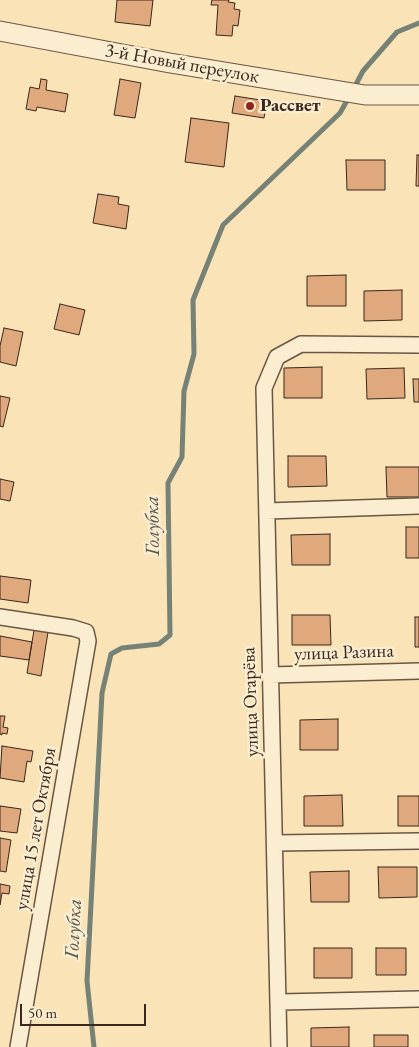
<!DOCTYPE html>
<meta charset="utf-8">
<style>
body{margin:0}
#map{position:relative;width:419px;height:1047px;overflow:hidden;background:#f9e3b7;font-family:"EB Garamond",serif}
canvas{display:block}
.scale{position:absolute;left:20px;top:1004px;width:126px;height:22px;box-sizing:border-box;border:2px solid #3a271e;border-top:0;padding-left:6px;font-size:15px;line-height:18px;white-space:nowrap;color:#3a271e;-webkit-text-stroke:4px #fbedd0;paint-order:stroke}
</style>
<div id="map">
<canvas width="419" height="1047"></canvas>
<div class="scale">50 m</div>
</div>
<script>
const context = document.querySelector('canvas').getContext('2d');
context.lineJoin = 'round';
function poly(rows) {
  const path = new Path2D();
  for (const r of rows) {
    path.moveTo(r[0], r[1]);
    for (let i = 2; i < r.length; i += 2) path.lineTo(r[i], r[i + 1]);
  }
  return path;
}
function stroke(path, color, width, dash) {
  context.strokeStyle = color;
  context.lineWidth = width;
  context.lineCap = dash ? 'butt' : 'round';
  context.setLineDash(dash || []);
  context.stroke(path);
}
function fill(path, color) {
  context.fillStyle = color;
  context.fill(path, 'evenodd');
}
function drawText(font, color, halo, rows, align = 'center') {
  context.font = font + ' "EB Garamond",serif';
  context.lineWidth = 5;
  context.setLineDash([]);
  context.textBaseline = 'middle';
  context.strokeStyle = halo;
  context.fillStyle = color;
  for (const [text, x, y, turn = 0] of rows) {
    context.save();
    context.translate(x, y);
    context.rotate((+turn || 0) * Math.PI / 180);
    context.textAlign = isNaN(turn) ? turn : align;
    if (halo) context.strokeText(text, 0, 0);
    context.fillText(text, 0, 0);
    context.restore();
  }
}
stroke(poly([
 [353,90,363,71,397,32,419,23],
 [94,1047,87,981,102,693,111,654,122,648,159,644,170,635,168,483,182,457,184,391,194,354,193,300,223,225,340,113,349,97]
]), '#768275', 5);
const building = poly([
 [117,0,153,0,150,26,115,22,117,0],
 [212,0,229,0,228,2,235,3,234,9,240,10,238,26,233,25,232,36,216,35,218,5,211,5,212,0],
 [41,79,47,80,46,90,68,94,65,112,37,107,36,111,26,109,30,87,39,89,41,79],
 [120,79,141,83,135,118,114,115,120,79],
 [235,96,267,101,264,118,232,113,235,96],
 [191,118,229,123,224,167,185,162,191,118],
 [417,155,419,155,419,186,416,186,417,155],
 [346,160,385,160,385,190,347,190,346,160],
 [98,194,119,197,118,204,129,206,126,229,93,223,98,194],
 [346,275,346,306,307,306,307,276,346,275],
 [402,290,402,320,364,321,364,291,402,290],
 [60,304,85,310,79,335,54,329,60,304],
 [4,328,23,332,16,366,0,362,0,346,4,328],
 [322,367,322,398,284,398,284,368,322,367],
 [404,368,405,398,367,399,366,369,404,368],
 [413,379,419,379,419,402,414,402,413,379],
 [0,396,10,398,3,427,0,426,0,396],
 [288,456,326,456,327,486,288,487,288,456],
 [386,467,419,467,419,497,387,497,386,467],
 [0,479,14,482,10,501,0,499,0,479],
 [406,527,419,527,419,558,406,558,406,527],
 [330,534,330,565,292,565,291,535,330,534],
 [0,576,31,580,28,603,0,599,0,576],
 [292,615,330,615,331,645,292,645,292,615],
 [415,617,419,617,419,647,415,647,415,617],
 [34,630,48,632,41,676,27,673,34,630],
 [0,636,32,642,29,660,0,656,0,636],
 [0,716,5,716,3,727,8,728,7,734,2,733,2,735,0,734,0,716],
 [338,719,338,750,300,750,300,720,338,719],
 [2,746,33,751,31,762,27,761,24,782,0,778,2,746],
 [342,795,343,826,304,826,304,796,342,795],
 [398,796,419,796,419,826,398,826,398,796],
 [0,806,21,809,17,833,0,831,0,806],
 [0,838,11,840,6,872,0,871,0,838],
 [378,867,417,867,417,897,379,898,378,867],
 [349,871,349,902,311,902,310,872,349,871],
 [0,884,10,886,9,894,2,893,0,905,0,884],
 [314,948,352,948,352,978,314,978,314,948],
 [376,948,406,948,406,975,376,975,376,948],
 [349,1027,349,1047,311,1047,311,1028,349,1027],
 [374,1035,408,1035,408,1047,374,1047,374,1035]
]);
fill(building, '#dfa97d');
stroke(building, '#3a271e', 1);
const minor = poly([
 [267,511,419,506],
 [0,617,73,628,86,632,88,641,18,1047],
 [270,675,419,671],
 [275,843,419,841],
 [280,1002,419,999],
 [279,1047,264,388,277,357,301,344,419,345]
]);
const tertiary = poly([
 [0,31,170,63,365,95,419,95]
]);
stroke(minor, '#6a5644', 18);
stroke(tertiary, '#6a5644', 21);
stroke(minor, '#fbedd0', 15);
stroke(tertiary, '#fbedd0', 19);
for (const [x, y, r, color] of [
 [250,106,5,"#8f2418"]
]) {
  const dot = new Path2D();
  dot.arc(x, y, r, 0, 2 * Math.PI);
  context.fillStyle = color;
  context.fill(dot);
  stroke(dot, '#fbedd0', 2);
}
drawText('19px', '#3a271e', '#fbedd0', [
 ["3-й Новый переулок",182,64,10],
 ["улица Разина",344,653,-2],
 ["улица Огарёва",251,702,-92],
 ["улица 15 лет Октября",36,829,-80]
]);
drawText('bold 19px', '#3a271e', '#fbedd0', [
 ["Рассвет",260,106]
], 'left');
drawText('italic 20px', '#58544a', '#fbedd0', [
 ["Голубка",153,526,-91],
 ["Голубка",74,929,-87]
]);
</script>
